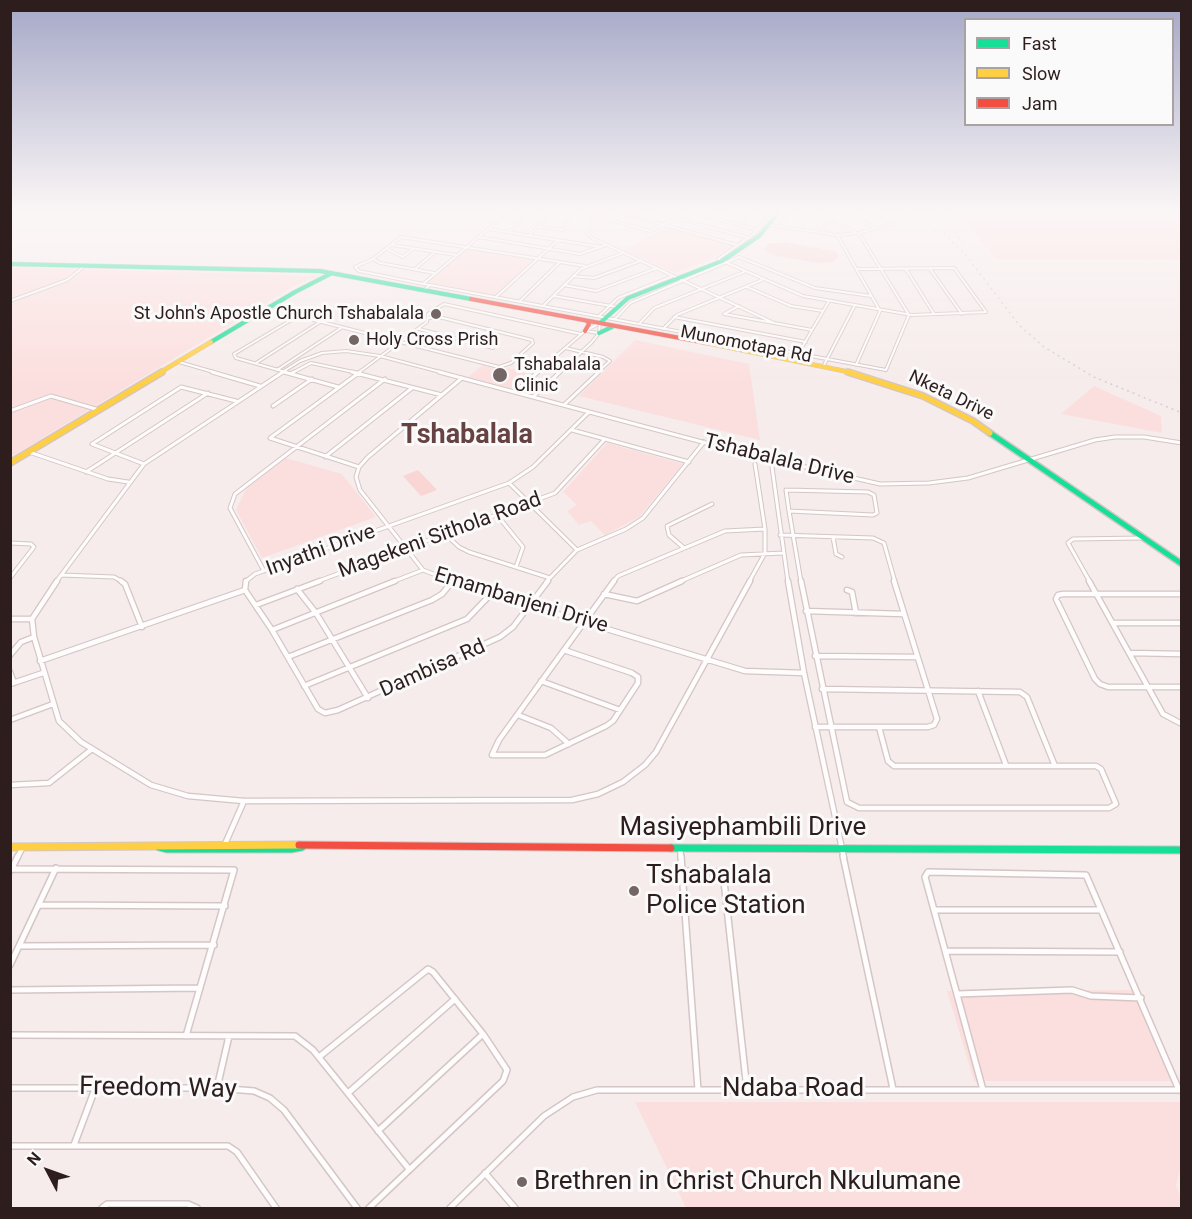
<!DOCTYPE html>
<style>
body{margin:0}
#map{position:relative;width:1192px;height:1219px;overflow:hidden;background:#f6eceb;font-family:Roboto,sans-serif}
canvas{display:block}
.frame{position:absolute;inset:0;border:12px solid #2d1e1d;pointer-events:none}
.legend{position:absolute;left:964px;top:18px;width:210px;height:108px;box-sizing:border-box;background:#fafafa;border:2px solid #a8a2a2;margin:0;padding:8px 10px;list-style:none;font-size:18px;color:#2d1e1d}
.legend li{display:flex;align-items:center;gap:12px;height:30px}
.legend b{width:30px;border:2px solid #a8a2a2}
.north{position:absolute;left:18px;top:1141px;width:60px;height:60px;-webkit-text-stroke:4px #fafafa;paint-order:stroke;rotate:311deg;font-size:16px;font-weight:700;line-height:24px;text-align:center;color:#2d1e1d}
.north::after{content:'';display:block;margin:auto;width:21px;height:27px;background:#2d1e1d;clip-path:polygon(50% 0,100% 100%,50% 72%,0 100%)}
</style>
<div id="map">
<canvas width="1192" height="1219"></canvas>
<div class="frame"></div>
<ul class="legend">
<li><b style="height:8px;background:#16e098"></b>Fast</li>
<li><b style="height:8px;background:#ffcf43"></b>Slow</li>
<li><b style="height:8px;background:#f24e42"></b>Jam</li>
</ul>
<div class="north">N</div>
</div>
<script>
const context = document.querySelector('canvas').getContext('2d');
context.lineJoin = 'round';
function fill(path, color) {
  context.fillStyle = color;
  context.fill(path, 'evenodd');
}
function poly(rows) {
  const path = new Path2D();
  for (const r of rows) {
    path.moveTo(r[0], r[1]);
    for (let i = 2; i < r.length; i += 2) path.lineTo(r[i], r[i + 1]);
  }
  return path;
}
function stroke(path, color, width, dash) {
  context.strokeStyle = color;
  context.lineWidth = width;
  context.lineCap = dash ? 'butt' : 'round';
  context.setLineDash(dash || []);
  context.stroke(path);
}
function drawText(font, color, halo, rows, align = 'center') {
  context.font = font + ' Roboto,sans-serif';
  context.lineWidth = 6;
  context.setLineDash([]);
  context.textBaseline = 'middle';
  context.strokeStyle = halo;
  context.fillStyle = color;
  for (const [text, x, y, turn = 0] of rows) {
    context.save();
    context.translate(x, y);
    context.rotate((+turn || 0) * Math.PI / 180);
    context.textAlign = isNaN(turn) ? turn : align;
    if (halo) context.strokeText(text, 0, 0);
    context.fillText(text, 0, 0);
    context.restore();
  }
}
fill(poly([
 [958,213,1181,213,1181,260,996,259],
 [667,226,733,245,712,259,674,273,625,250],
 [468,247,536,259,495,296,427,282],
 [11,267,320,276,294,286,11,457],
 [635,340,749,364,760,440,579,396],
 [483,365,498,369,508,368,531,374,511,388,468,377],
 [1094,386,1161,416,1162,433,1061,414],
 [607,443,683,464,639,517,605,535,591,521,579,525,567,511,577,505,563,492],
 [286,458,342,474,376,517,262,558,236,510,246,489],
 [1138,990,1180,1081,974,1081,947,991],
 [635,1102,1181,1102,1181,1167,1176,1185,1181,1199,1181,1208,686,1208]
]), '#fbdfde');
fill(poly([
 [784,242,829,250,836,252,839,257,832,262,818,263,775,256,764,250,768,244],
 [418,470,437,490,421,496,403,476]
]), '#f9d5d4');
const streetFar3 = poly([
 [550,213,569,214],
 [592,213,588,234,592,238,774,323,812,330],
 [621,213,737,245],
 [658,213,749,238],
 [695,213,758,230],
 [732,213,745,216],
 [770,213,755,233,718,259,803,296,912,315,986,312,954,268,857,269],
 [844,213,876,228],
 [872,213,892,224],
 [592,215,650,231,676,218],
 [739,225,748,213],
 [770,225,837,235,880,311,856,365],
 [778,226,787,213],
 [539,227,563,230,569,213],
 [488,229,601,247],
 [799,229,810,213],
 [509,232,529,213],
 [821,233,834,213],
 [529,235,552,214],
 [837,235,858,233,892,224],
 [479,237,580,254,606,245],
 [392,245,456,255],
 [387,249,403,257,413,249],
 [373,259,380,263,434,273],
 [355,267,373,259,401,237,585,266],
 [355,267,359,271,423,284],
 [415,269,435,252],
 [906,269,934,314],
 [930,269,962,314],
 [573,276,594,278,640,261],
 [430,285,886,370,909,315,860,235,830,219],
 [564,285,596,291,657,268],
 [747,287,791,306,823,311],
 [424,290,430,285,423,284,507,213],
 [554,296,617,307],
 [496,297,558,240],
 [10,301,67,280,86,265],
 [520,301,560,262],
 [544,305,581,269,623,253],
 [739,306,724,314,774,323],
 [599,316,618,298,673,276],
 [674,317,806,342],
 [615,319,630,303,739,257,815,288,871,296],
 [639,324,654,308,744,272],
 [419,329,493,348],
 [663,329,677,315,762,280],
 [586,331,599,333],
 [566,348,603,357,610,361,597,373],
 [798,354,829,301],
 [179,362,217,373],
 [256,363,320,322],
 [824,365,855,305],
 [277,370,341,328],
 [281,373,300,361,322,353,346,351,380,356,444,373],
 [289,373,236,358,234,354,298,316,499,367,511,363,533,343,532,340,443,318,429,318],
 [292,373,311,363,358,373],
 [358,373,427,322,428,314,444,304,581,334],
 [536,373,585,331,600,323,599,333,592,342,559,373]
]);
const streetFar2 = poly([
 [212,372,260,386],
 [284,372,338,387],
 [352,372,442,395],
 [439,372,736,451,880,484,929,483,968,478,1095,440,1115,437,1144,437,1182,443],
 [292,373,294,372],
 [516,391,538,372],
 [533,397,560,372],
 [565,404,599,372],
 [273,406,312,379],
 [10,411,51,396,99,410],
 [572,430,689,462],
 [29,452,108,479,128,482],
 [325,457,412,388],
 [771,460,788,582],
 [144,464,92,444,181,387,236,401],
 [359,467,270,438,360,372],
 [86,472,208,393],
 [509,483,577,550],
 [786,490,868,492,874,495,877,513,873,515,789,511,786,490],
 [789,511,801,582],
 [497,515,523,547,516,567],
 [445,534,459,547,469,552,550,578],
 [780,535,873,538,884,543,895,582],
 [833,537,836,554,842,557],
 [10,543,31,544,34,547,10,578],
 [684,548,669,535,667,526,712,504],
 [264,571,230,508,235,494,385,379],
 [61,575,114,577,123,582],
 [56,582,144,464,283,372],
 [245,582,255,574,509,483,533,467,589,412],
 [316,582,555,493,604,440],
 [392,582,423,570],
 [454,582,423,570,360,490,356,477,359,467,368,457,462,378],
 [546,582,577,550,626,529,643,518,704,442],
 [613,582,618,576,725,531,765,529],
 [679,582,741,555,783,553],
 [749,582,765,553,765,529,755,464],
 [1090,582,1068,543,1073,539,1143,538]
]);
const streetFar1 = poly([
 [57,581,32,619,34,637,59,721,81,742,151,785,188,796,244,801,572,800,598,794,623,782,645,765,656,752,750,581],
 [121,581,125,584,142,627],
 [449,581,745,671,804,673],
 [788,581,804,673,844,858],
 [801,581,847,802,859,808,1109,808,1116,804,1101,769,1096,766,894,766,888,761,879,727],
 [1089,581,1163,714,1182,724],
 [297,589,316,613,368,698],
 [245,590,272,630,318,709,325,713,338,710,500,637,513,627,548,581],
 [847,590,852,592,856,613],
 [604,594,637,601,682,581],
 [1182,594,1063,594,1058,595,1056,599,1095,679,1100,684,1108,687,1182,687],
 [256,605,320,581],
 [806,611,903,614],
 [10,619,32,619],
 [1114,623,1182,623],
 [272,630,395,581],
 [564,650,632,673,638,677,638,683,613,721,606,726,545,755,492,755,499,740,564,650],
 [564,650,614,581],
 [1130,653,1182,654],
 [10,655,21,642,34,637],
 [815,656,917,657],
 [288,657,432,600,442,594,452,582],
 [40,661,245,590,246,581],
 [10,672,14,683],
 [541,681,620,710],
 [10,684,43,673],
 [304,686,467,619,492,593],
 [822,689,1020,692,1027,697,1055,766],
 [978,691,1006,765],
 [518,715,551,728,569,744],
 [10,720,53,704],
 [815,727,928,727,934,725,937,719,894,581],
 [10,785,49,783,92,749],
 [225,844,244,801],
 [680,848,681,858],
 [17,858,23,847]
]);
const street = poly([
 [681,856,682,871],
 [843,856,893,1089],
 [10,869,234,870,186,1036],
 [11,870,18,856],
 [39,905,225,906],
 [934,910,1101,910],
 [20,946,214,945],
 [946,951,1120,952],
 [10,965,56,868],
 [10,990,200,988],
 [957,994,1072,990,1091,996,1141,998],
 [10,1035,295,1036,313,1050,409,1169],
 [319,1057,428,969,433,972,483,1034,507,1070,503,1081,369,1208],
 [10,1088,217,1088,254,1091,270,1098,284,1110,357,1208],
 [217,1088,229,1036],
 [698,1090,682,871,723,872,747,1090],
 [983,1090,925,877,928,872,1086,875,1179,1090],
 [348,1093,455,999],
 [378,1131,483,1034],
 [74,1145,95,1089],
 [10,1146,228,1146,237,1152,276,1208],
 [485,1173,515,1208],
 [102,1208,107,1204,188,1204,197,1208],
 [450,1208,544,1116,573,1097,597,1090,1182,1090]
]);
const fastFar2 = poly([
 [10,264,320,271,471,299],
 [600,323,628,298,722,261,759,236,778,213],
 [599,333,612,327],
 [211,342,295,292,332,273]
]);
const fastFar1 = poly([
 [990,433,1182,564]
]);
const fast = poly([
 [159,847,167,849,291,849,302,847],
 [671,848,1182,850]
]);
const slowFar2 = poly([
 [707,343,854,373],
 [159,373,211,342]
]);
const slowFar1 = poly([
 [848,372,923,396,973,421,990,433],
 [10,463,162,372]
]);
const slow = poly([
 [10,847,299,845]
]);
const jamFar1 = poly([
 [471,299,707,343],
 [585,331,589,324,587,321]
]);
const jam = poly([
 [299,845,671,848]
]);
stroke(streetFar3, '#d4c6c5', 4);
stroke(streetFar2, '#d4c6c5', 5);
stroke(streetFar1, '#d4c6c5', 7);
stroke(street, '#d4c6c5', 8);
stroke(fastFar2, '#d4c6c5', 5);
stroke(fastFar1, '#d4c6c5', 8);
stroke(fast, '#d4c6c5', 9);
stroke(slowFar2, '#d4c6c5', 5);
stroke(slowFar1, '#d4c6c5', 8);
stroke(slow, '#d4c6c5', 9);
stroke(jamFar1, '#d4c6c5', 5);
stroke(jam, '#d4c6c5', 9);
stroke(streetFar3, '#fefcfc', 2);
stroke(streetFar2, '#fefcfc', 3);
stroke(streetFar1, '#fefcfc', 4.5);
stroke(street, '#fefcfc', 5);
stroke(fastFar2, '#16e098', 4);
stroke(fastFar1, '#16e098', 5);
stroke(fast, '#16e098', 7);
stroke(slowFar2, '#ffcf43', 4);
stroke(slowFar1, '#ffcf43', 5);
stroke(slow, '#ffcf43', 7);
stroke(jamFar1, '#f24e42', 4);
stroke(jam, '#f24e42', 7);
stroke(poly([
 [907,213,946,236,965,254,1019,325,1044,347,1094,377,1182,413],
 [941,213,964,244]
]), '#d4d1d0', 1.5, [2, 4]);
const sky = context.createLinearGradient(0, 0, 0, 384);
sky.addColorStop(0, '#a5a8c7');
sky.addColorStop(0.55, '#fbf6f6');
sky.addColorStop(1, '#fbf6f600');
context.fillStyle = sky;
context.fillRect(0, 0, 1192, 384);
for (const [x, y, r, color] of [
 [436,314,6,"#736665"],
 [354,340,6,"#736665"],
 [500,375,8,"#736665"],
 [634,891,6,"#736665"],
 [522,1182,6,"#736665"]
]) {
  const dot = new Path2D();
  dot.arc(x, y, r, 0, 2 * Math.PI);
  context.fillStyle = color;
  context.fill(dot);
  stroke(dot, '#fafafa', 2);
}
drawText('18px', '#2d1e1d', '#fafafa', [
 ["St John's Apostle Church Tshabalala",424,314,"right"],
 ["Holy Cross Prish",366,340],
 ["Tshabalala",514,365],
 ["Clinic",514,386]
], 'left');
drawText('18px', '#2d1e1d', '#fafafa', [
 ["Munomotapa Rd",746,345,11],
 ["Nketa Drive",951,396,26]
]);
drawText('21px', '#2d1e1d', '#fafafa', [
 ["Tshabalala Drive",779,460,14],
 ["Magekeni Sithola Road",440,536,-20],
 ["Inyathi Drive",321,551,-20],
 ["Emambanjeni Drive",521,601,17],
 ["Dambisa Rd",433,669,-24]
]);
drawText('26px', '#2d1e1d', '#fafafa', [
 ["Masiyephambili Drive",743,828],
 ["Freedom Way",158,1089,1],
 ["Ndaba Road",793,1089]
]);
drawText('26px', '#2d1e1d', '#fafafa', [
 ["Tshabalala",646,876],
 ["Police Station",646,906],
 ["Brethren in Christ Church Nkulumane",534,1182]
], 'left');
drawText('bold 27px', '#664342', '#fafafa', [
 ["Tshabalala",467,436]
]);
</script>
